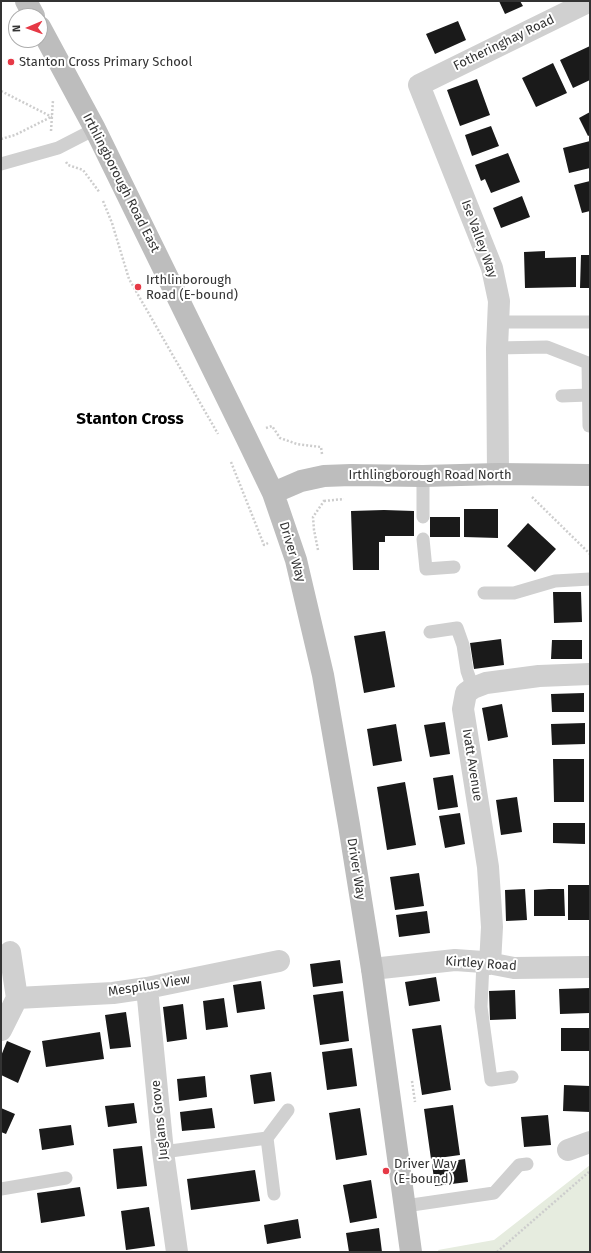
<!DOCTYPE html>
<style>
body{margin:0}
#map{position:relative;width:591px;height:1253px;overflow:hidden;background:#fff;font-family:"Fira Sans",sans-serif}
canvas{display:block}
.frame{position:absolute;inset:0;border:2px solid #333;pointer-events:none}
.north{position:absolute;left:8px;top:8px;width:40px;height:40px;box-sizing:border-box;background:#fff;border:1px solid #adadad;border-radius:50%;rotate:268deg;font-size:11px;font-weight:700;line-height:16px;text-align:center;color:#333}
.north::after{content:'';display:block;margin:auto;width:14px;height:18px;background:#e63946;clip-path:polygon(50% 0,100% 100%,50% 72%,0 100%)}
</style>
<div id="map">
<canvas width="591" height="1253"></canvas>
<div class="frame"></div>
<div class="north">N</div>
</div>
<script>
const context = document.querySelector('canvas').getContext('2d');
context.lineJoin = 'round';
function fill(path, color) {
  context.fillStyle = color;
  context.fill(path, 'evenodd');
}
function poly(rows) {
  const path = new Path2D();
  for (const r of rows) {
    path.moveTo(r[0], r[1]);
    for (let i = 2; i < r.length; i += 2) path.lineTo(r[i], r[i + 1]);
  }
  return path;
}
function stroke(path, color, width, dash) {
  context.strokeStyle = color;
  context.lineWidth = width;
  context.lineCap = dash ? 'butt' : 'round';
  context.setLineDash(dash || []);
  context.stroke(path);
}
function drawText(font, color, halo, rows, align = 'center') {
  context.font = font + ' "Fira Sans",sans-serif';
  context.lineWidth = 4;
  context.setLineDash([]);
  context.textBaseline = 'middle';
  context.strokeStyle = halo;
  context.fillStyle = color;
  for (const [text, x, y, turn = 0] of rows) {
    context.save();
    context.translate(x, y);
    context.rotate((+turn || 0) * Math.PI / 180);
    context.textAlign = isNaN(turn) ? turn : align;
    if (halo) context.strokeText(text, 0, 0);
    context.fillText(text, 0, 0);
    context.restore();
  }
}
fill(poly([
 [590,1165,590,1252,439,1252,438,1250,494,1240]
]), '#e6ecdf');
fill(poly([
 [499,1,520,1,523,6,505,14],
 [458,21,466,40,435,54,426,34],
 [590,46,590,80,573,88,560,60],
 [553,63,567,93,536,107,522,78],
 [477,79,490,115,460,126,447,90],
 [590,112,590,135,588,136,579,118],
 [491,126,499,146,472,156,465,135],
 [590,141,590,168,569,173,563,148],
 [508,153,520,182,491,193,485,179,481,181,475,165],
 [590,181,590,211,582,213,574,185],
 [522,196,530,217,501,228,493,208],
 [545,251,545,258,576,257,576,287,525,288,524,252],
 [581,255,590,255,590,288,580,288],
 [464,509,498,509,498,538,464,537],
 [384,510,414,511,414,536,385,536,385,542,379,542,379,570,353,570,351,511],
 [430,517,460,517,460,537,430,537],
 [528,523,556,549,535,572,507,546],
 [553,592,581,592,582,622,554,623],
 [385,631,395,687,364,693,354,636],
 [501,639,504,665,474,669,470,643],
 [552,640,582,640,582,659,551,659],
 [584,693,584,712,552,712,551,694],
 [502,704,508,737,488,741,482,708],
 [445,722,450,754,430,757,424,725],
 [585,723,585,744,552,745,551,724],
 [396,724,402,761,373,766,367,729],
 [553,759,584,759,584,802,554,802],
 [453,775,458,807,438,810,433,778],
 [405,782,416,845,387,850,377,787],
 [517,797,522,832,501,835,496,800],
 [460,813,465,844,445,848,439,816],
 [553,823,585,823,585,844,553,843],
 [419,873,424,906,395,910,390,877],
 [568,885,589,885,589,920,568,920],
 [525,889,527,920,506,921,505,890],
 [549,889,564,889,565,916,534,916,534,890],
 [427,911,430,933,399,937,396,915],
 [340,960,343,983,313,987,310,964],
 [436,977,440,1001,409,1006,405,982],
 [261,981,265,1009,237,1013,233,985],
 [590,988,590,1013,560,1014,559,989],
 [515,990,516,1019,490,1020,489,991],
 [343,991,349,1041,320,1045,313,995],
 [224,998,228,1027,206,1030,203,1001],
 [183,1004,187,1039,167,1042,163,1007],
 [126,1012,131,1047,110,1049,105,1015],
 [441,1025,451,1090,422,1095,412,1029],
 [561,1028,590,1028,590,1051,561,1051],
 [100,1032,104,1059,46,1067,42,1041],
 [7,1041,31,1051,18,1083,1,1075,1,1056],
 [352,1048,357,1086,327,1090,322,1052],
 [271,1072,275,1101,254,1104,250,1075],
 [205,1076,207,1097,179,1101,177,1079],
 [564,1085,590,1086,590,1112,563,1111],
 [134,1103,137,1123,108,1127,105,1106],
 [453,1105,460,1155,431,1159,424,1109],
 [1,1108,15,1114,6,1134,1,1132],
 [212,1108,215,1128,182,1131,180,1112],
 [360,1108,367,1155,336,1160,329,1113],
 [548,1115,551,1145,524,1147,521,1117],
 [71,1125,74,1145,42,1150,39,1129],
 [142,1146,147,1186,117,1189,113,1149],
 [465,1159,468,1182,435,1186,432,1164],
 [255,1170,260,1201,191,1210,187,1179],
 [371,1180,377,1218,350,1223,343,1185],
 [80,1187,85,1216,41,1223,37,1193],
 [149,1207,155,1246,126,1250,121,1211],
 [298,1219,301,1238,267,1244,264,1225],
 [379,1228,382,1252,349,1252,346,1233]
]), '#1a1a1a');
stroke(poly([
 [1,91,52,117],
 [51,131,53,100],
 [1,139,15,135,51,117],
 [66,162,68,165,83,170,100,193],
 [103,201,112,223,129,279,218,434],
 [266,428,272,426,280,438,297,444,321,447,322,454],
 [231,462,264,545,268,543],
 [532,497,590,554],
 [324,501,344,499],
 [318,550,314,530,313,517,324,501,324,499],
 [412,1081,415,1102],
 [497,1252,590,1171]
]), '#cdcdcd', 2.5, [2, 2]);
stroke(poly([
 [1,164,58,148,95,129],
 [498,322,590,322],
 [497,348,547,347,588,363,589,426],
 [562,396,588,395],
 [423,517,423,476],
 [423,539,426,569,454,567],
 [484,593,514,593,555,581,590,579],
 [430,632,457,628,463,645,467,671,473,688],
 [483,962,481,1007,491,1080,512,1077],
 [163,1152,267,1138],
 [1,1189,66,1178],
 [274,1194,267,1138,288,1110],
 [405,1206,494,1193,519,1165,527,1164]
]), '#d0d0d0', 13);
stroke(poly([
 [498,474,497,348,499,301,492,268,419,85,590,1],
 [490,964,492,927,488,867,463,709,466,693,473,688,486,683,539,676,590,674],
 [372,969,455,960,483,962,514,968,590,967],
 [147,988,163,1152,177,1252],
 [17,998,113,993,147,988,279,961],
 [1,1030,17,998,10,952],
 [568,1150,590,1142]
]), '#d0d0d0', 22);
stroke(poly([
 [26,1,34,16],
 [40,27,95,129,246,437,273,493,296,560,323,675,349,825,372,969,411,1252],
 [273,493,301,481,324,476,351,475,423,476,498,474,590,475]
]), '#bdbdbd', 22);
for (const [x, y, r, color] of [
 [11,62,4,"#e63946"],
 [138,287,4,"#e63946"],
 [386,1171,4,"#e63946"]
]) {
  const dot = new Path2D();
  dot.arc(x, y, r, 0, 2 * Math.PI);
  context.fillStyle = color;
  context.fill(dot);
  stroke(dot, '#fff', 1.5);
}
drawText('13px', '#333', '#fff', [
 ["Fotheringhay Road",504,43,-26],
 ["Irthlingborough Road East",121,183,63],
 ["Ise Valley Way",479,239,70],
 ["Irthlingborough Road North",430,475],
 ["Driver Way",292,552,73],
 ["Ivatt Avenue",472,765,81],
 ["Driver Way",356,869,81],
 ["Kirtley Road",481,964,4],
 ["Mespilus View",149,986,-9],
 ["Juglans Grove",160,1120,-96]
]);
drawText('13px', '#333', '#fff', [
 ["Stanton Cross Primary School",19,62],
 ["Irthlinborough",146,280],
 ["Road (E-bound)",146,295],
 ["Driver Way",394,1164],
 ["(E-bound)",394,1179]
], 'left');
drawText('bold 17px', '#000', '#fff', [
 ["Stanton Cross",130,419]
]);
</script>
